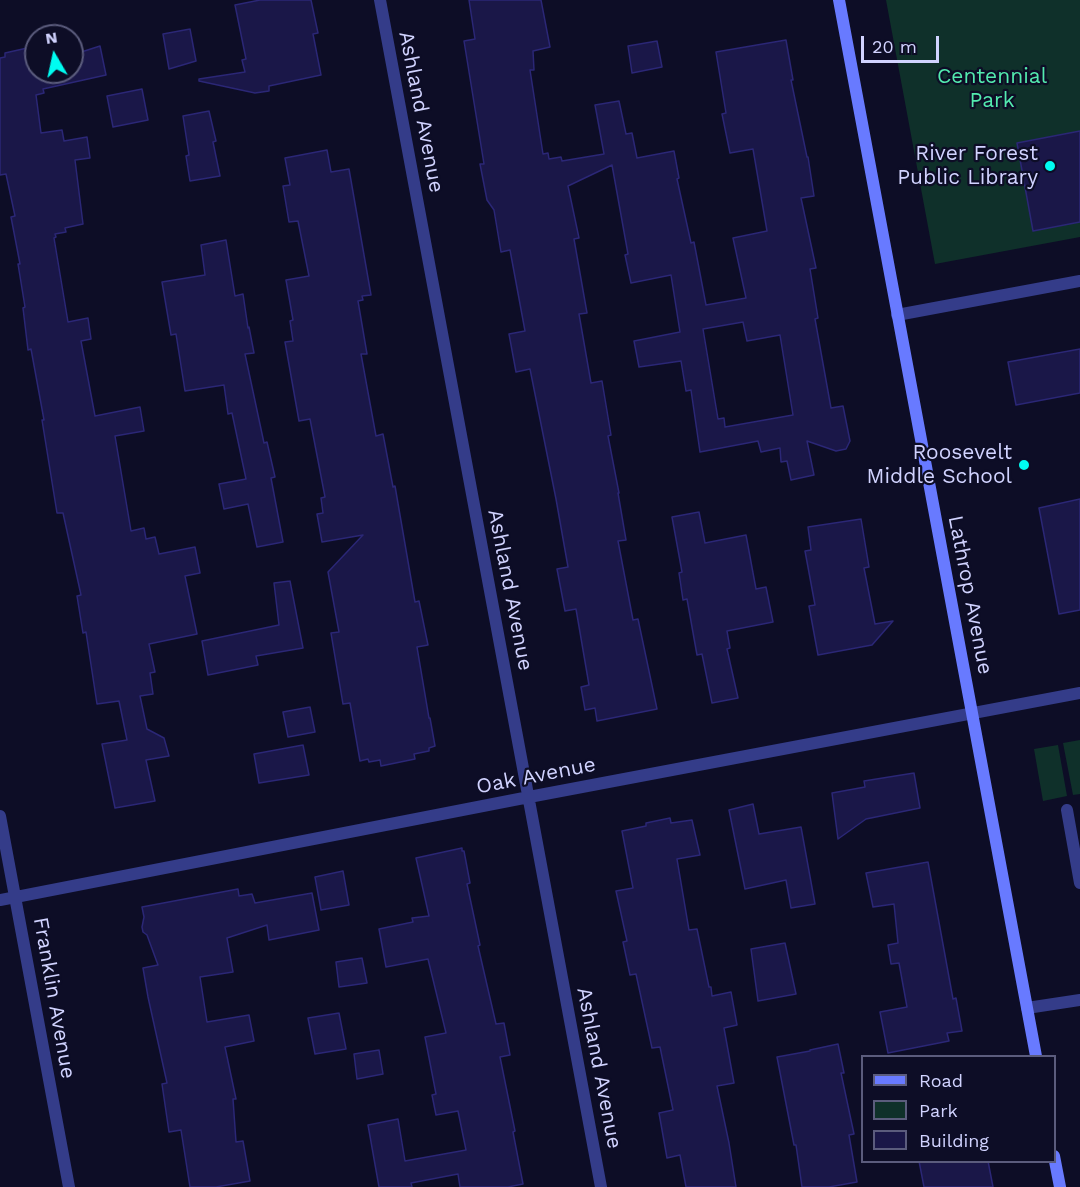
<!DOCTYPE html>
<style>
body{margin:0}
#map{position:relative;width:1080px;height:1187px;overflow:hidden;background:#0d0d26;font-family:"Work Sans",sans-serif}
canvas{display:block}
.legend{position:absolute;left:861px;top:1055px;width:195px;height:108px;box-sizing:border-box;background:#0d0d26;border:2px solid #5b5c7d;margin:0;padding:8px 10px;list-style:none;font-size:18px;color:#d1d3ff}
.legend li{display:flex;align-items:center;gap:12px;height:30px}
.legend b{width:30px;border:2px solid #5b5c7d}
.north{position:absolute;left:24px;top:24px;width:60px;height:60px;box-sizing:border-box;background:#0d0d26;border:2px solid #5b5c7d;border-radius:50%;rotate:351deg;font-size:16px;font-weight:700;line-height:24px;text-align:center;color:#d1d3ff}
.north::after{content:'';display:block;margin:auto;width:21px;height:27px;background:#00fcf1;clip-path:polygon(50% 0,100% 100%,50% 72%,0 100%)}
.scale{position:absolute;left:861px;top:36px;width:78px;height:27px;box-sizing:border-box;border:3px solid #d1d3ff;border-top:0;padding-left:8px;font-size:18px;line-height:21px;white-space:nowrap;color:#d1d3ff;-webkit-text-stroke:4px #0d0d26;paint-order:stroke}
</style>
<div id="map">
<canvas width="1080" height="1187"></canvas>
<ul class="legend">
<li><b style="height:8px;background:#687aff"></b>Road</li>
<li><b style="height:16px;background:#0f302a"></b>Park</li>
<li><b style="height:16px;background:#1a1748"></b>Building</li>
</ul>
<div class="north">N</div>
<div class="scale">20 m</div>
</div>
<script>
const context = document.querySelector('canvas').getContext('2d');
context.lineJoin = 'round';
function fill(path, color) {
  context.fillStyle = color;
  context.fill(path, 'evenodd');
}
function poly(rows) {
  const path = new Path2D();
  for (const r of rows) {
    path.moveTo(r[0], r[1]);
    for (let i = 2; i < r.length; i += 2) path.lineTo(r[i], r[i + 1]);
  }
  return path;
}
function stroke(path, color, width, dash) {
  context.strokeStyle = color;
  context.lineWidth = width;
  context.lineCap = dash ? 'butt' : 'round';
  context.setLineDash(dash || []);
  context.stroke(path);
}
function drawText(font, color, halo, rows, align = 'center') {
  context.font = font + ' "Work Sans",sans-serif';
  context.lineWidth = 4.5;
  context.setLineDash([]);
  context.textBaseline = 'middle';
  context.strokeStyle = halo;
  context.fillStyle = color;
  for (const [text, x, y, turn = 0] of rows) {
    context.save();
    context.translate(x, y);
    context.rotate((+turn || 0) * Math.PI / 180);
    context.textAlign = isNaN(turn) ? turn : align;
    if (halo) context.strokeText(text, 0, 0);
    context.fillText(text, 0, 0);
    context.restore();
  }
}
fill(poly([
 [886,0,1080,0,1080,237,935,264],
 [1080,740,1080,794,1073,795,1063,743],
 [1058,745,1067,796,1043,801,1034,749]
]), '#0f302a');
const building = poly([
 [260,0,311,0,318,33,313,34,321,75,269,86,269,91,255,93,199,81,199,79,245,72,242,60,246,59,235,5,260,0],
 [469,0,541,0,550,47,533,51,534,70,530,70,543,154,548,153,549,159,561,157,562,161,604,154,595,105,619,101,626,134,632,133,637,158,674,151,679,178,677,179,691,243,694,242,706,305,746,298,733,238,767,231,753,149,730,153,722,114,726,113,716,52,786,40,793,80,791,80,807,157,808,157,814,196,801,198,816,268,810,269,818,318,815,319,831,408,843,406,850,441,846,449,836,451,807,441,814,475,791,480,787,461,781,462,780,448,761,452,758,441,700,452,691,390,686,391,681,361,639,367,634,341,680,332,671,275,631,283,625,255,628,254,612,165,568,186,579,238,574,239,587,313,579,314,591,383,602,381,611,435,608,436,619,493,618,493,626,540,618,541,633,620,638,619,657,709,597,721,595,708,585,710,581,687,589,685,576,609,565,611,557,569,568,567,556,499,530,369,516,372,509,334,525,331,510,250,501,252,494,210,487,200,480,164,484,164,464,41,475,39,469,0],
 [743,322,747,341,780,335,793,415,725,427,724,418,718,419,703,329,743,322],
 [190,29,196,61,169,69,163,34,190,29],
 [657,41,662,67,632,73,628,46,657,41],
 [36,46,36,72,72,72,72,55,100,46,106,75,43,89,44,93,36,95,41,133,62,130,64,141,87,137,90,158,75,160,83,224,65,228,66,232,55,234,56,237,54,238,68,322,88,318,91,339,81,341,95,416,140,407,144,431,115,436,131,531,144,528,146,539,155,537,159,554,195,547,200,573,185,576,197,634,149,644,155,672,150,673,153,694,140,696,147,729,164,738,169,756,146,760,155,801,115,808,102,744,127,740,119,701,97,704,86,632,83,633,77,596,81,595,63,513,57,513,42,420,44,420,31,349,28,350,23,308,25,307,18,264,20,264,11,217,15,216,6,174,0,175,0,58,5,57,5,53,36,46],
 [142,89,148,120,113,127,107,96,142,89],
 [209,111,216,141,213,142,220,176,190,181,186,156,189,155,183,116,209,111],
 [1080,131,1080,222,1033,231,1017,143,1080,131],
 [327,150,331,172,349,169,371,295,362,296,363,300,358,301,367,354,361,354,376,436,383,434,393,487,395,486,415,602,419,601,428,645,417,647,429,718,430,718,435,746,429,748,429,751,414,754,415,759,381,766,380,760,369,762,368,759,360,761,350,703,343,704,331,633,339,632,328,572,363,535,322,542,317,514,323,513,321,498,325,497,310,419,299,421,285,342,293,341,290,321,293,320,286,280,309,276,298,221,289,222,283,186,290,185,285,158,327,150],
 [226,240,235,296,243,294,248,328,249,327,254,353,245,354,264,443,267,442,275,477,271,478,283,542,257,547,248,504,224,509,219,484,246,479,232,413,228,414,224,385,185,391,176,334,171,335,162,282,205,275,201,245,226,240],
 [1080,349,1080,393,1016,405,1008,362,1080,349],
 [1080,499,1080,610,1059,614,1039,508,1080,499],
 [699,512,705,543,746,535,756,589,766,587,773,622,727,631,730,648,727,649,738,698,712,703,702,654,697,655,687,599,683,600,679,573,682,572,672,517,699,512],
 [861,519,869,567,864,568,875,624,893,621,872,645,818,655,809,606,815,605,805,551,811,550,808,527,861,519],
 [290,581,303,648,256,656,258,665,208,675,202,641,279,625,274,583,290,581],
 [310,707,315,732,288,737,283,712,310,707],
 [303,745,309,775,259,783,254,754,303,745],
 [914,773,920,808,866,819,838,839,832,793,865,787,864,781,914,773],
 [753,804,759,834,801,827,815,904,791,908,786,880,745,889,729,810,753,804],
 [670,818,671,823,692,820,700,855,677,859,689,930,697,929,709,987,711,987,712,996,731,992,737,1025,724,1028,734,1083,717,1086,729,1143,736,1187,686,1187,680,1155,667,1158,659,1113,673,1110,660,1047,652,1048,636,974,630,975,623,942,627,941,616,891,633,888,622,831,646,826,646,823,670,818],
 [462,848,462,851,464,851,470,883,467,884,480,945,478,946,496,1024,504,1023,510,1055,500,1057,515,1131,513,1132,523,1184,508,1187,460,1187,458,1174,411,1183,412,1187,379,1187,368,1125,398,1119,405,1161,466,1150,458,1111,436,1115,432,1095,436,1094,425,1037,446,1033,428,959,386,967,379,929,413,922,412,918,429,916,416,858,462,848],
 [928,862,953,999,956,998,962,1031,947,1033,949,1041,888,1053,880,1012,907,1007,899,963,891,964,888,945,898,943,894,904,873,907,866,873,928,862],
 [343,871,349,905,321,910,315,877,343,871],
 [238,889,239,896,252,894,255,903,312,893,319,930,269,940,267,925,227,938,233,972,200,977,207,1022,249,1015,254,1041,225,1047,236,1099,233,1099,236,1142,243,1141,250,1181,216,1187,190,1187,181,1130,169,1132,162,1084,167,1083,148,997,143,968,158,965,147,935,143,932,142,927,144,917,142,907,238,889],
 [785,943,796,994,758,1001,751,949,785,943],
 [362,958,367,983,339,987,336,962,362,958],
 [339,1013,346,1049,315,1054,308,1018,339,1013],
 [838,1044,844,1073,841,1073,854,1134,849,1135,857,1182,829,1187,802,1187,796,1145,794,1145,777,1057,810,1051,810,1050,838,1044],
 [379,1050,383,1074,357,1079,354,1054,379,1050],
 [919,1161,988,1161,993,1187,924,1187,919,1161]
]);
fill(building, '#1a1748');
stroke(building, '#2b2776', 1.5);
stroke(poly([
 [897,315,1080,281],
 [1067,810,1080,883],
 [1027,1008,1080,1000]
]), '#343c89', 12);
stroke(poly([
 [380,0,601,1187],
 [0,816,69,1187],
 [0,900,529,797,1080,693]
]), '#343c89', 12);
stroke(poly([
 [839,0,1036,1056],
 [1054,1156,1060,1187]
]), '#687aff', 12);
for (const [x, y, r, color] of [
 [1050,166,6,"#00fcf1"],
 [1024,465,6,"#00fcf1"]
]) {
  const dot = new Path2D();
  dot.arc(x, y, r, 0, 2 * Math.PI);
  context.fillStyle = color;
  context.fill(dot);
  stroke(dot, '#0d0d26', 2);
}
drawText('21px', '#53eaae', '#0d0d26', [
 ["Centennial",992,77],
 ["Park",992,101]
]);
drawText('21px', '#d1d3ff', '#0d0d26', [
 ["Ashland Avenue",421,112,79],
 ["Ashland Avenue",510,590,79],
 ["Lathrop Avenue",970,595,79],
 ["Oak Avenue",536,776,-11],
 ["Franklin Avenue",54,998,80],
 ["Ashland Avenue",599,1068,79]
]);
drawText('21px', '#d1d3ff', '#0d0d26', [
 ["River Forest",1038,154],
 ["Public Library",1038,178],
 ["Roosevelt",1012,453],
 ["Middle School",1012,477]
], 'right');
</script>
